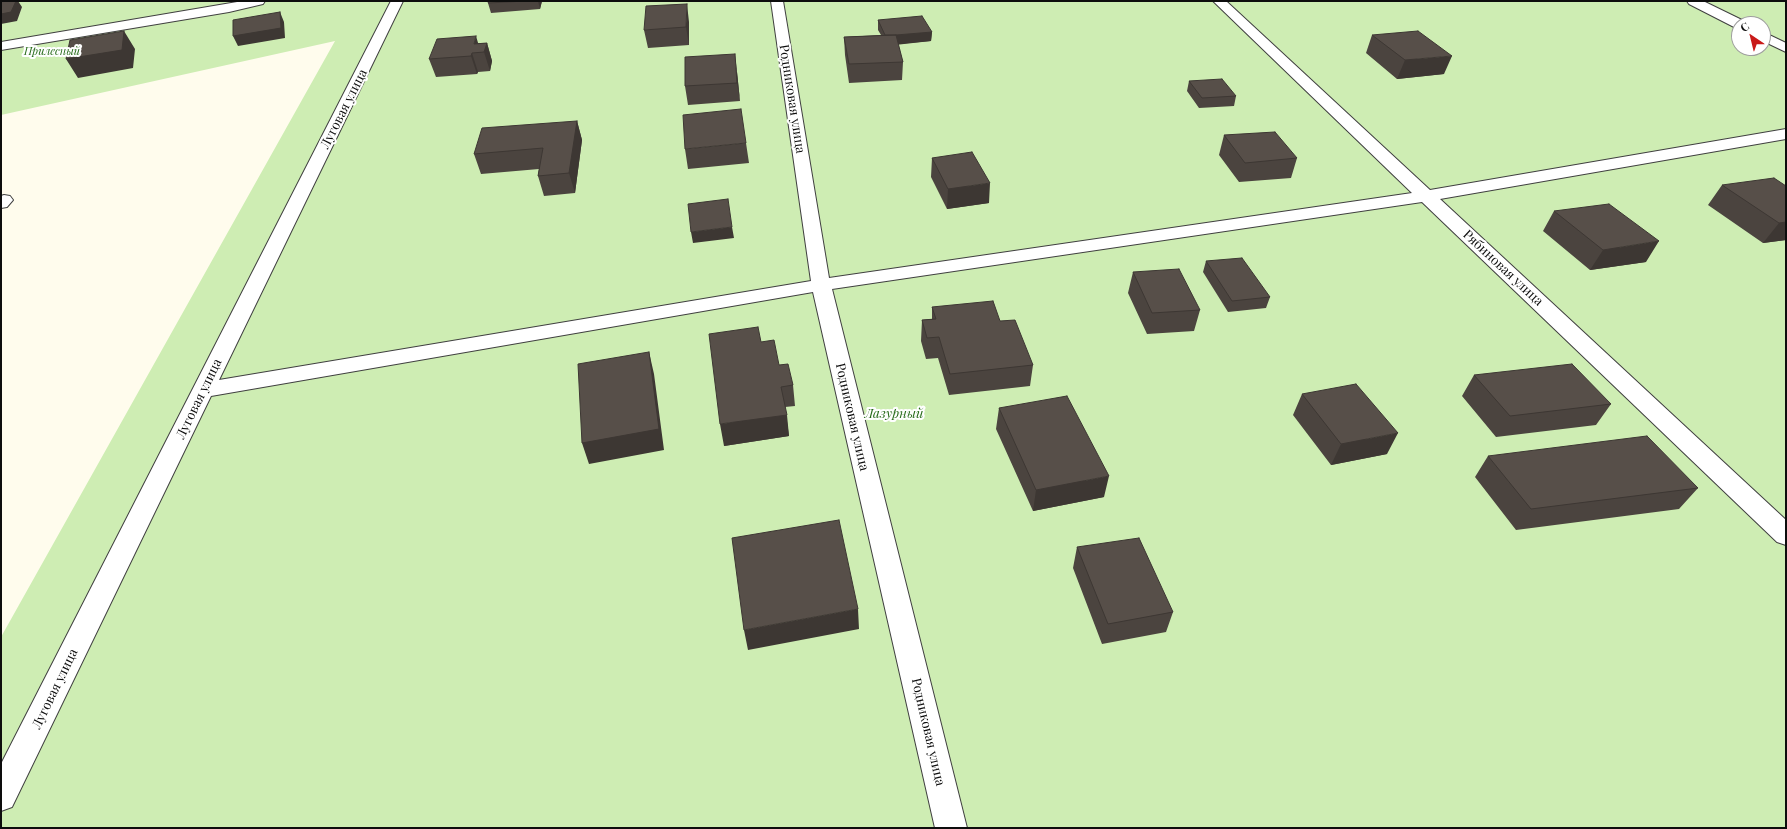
<!DOCTYPE html>
<meta charset="utf-8">
<style>
body{margin:0}
#map{position:relative;width:1787px;height:829px;overflow:hidden;background:#fffced;font-family:"Playfair Display",serif}
canvas{display:block}
.frame{position:absolute;inset:0;border:2px solid #0d0d0d;pointer-events:none}
.north{position:absolute;left:1731px;top:16px;width:40px;height:40px;box-sizing:border-box;background:#fff;border:1px solid #9e9e9e;border-radius:50%;rotate:325deg;font-size:11px;font-weight:700;line-height:16px;text-align:center;color:#0d0d0d}
.north::after{content:'';display:block;margin:auto;width:14px;height:18px;background:#c91a19;clip-path:polygon(50% 0,100% 100%,50% 72%,0 100%)}
</style>
<div id="map">
<canvas width="1787" height="829"></canvas>
<div class="frame"></div>
<div class="north">С</div>
</div>
<script>
const context = document.querySelector('canvas').getContext('2d');
context.lineJoin = 'round';
function fill(path, color) {
  context.fillStyle = color;
  context.fill(path, 'evenodd');
}
function poly(rows) {
  const path = new Path2D();
  for (const r of rows) {
    path.moveTo(r[0], r[1]);
    for (let i = 2; i < r.length; i += 2) path.lineTo(r[i], r[i + 1]);
  }
  return path;
}
function stroke(path, color, width, dash) {
  context.strokeStyle = color;
  context.lineWidth = width;
  context.lineCap = dash ? 'butt' : 'round';
  context.setLineDash(dash || []);
  context.stroke(path);
}
function drawText(font, color, halo, rows, align = 'center') {
  context.font = font + ' "Playfair Display",serif';
  context.lineWidth = 4;
  context.setLineDash([]);
  context.textBaseline = 'middle';
  context.strokeStyle = halo;
  context.fillStyle = color;
  for (const [text, x, y, turn = 0] of rows) {
    context.save();
    context.translate(x, y);
    context.rotate((+turn || 0) * Math.PI / 180);
    context.textAlign = isNaN(turn) ? turn : align;
    if (halo) context.strokeText(text, 0, 0);
    context.fillText(text, 0, 0);
    context.restore();
  }
}
fill(poly([
 [1,1,1786,1,1786,828,1,828,1,637,335,41,1,115],
 [1739,24,1763,24,1763,48,1739,48]
]), '#ceedb3');
const minor = poly([
 [243,1,265,1,263,4,229,12,1,50,1,42,243,1],
 [391,1,403,1,219,380,811,281,771,1,783,1,829,278,1412,193,1213,1,1226,1,1430,190,1786,129,1786,139,1440,199,1786,520,1786,545,1777,542,1422,202,832,289,967,828,935,828,813,292,211,396,12,807,1,811,1,764,391,1],
 [1687,1,1703,1,1744,21,1746,24,1739,24,1739,28,1734,27,1689,4,1687,1],
 [1763,32,1786,43,1786,52,1763,41,1763,32],
 [4,195,10,196,13,200,7,207,1,208,1,196,4,195]
]);
stroke(minor, '#404040', 2);
fill(minor, '#fff');
fill(poly([
 [489,1,542,1,540,9,491,13,488,3],
 [878,20,932,32,931,41,898,44,903,62,902,80,849,83,845,55,844,37,881,35,878,30],
 [689,22,689,45,648,48,644,30],
 [1372,35,1444,74,1397,79,1366,53],
 [478,43,487,43,492,61,490,71,478,72,477,74,436,77,429,59],
 [737,72,740,101,688,105,685,86],
 [1189,81,1236,96,1234,106,1199,108,1187,91],
 [577,121,582,140,575,193,544,196,538,176,539,169,481,174,474,154],
 [1224,135,1297,158,1291,178,1239,182,1219,155],
 [746,143,749,163,688,169,685,149],
 [932,158,989,203,947,209,931,177],
 [1722,185,1786,186,1786,240,1763,243,1708,205],
 [1554,211,1646,262,1590,270,1543,231],
 [1206,261,1270,297,1266,308,1228,312,1203,272],
 [1133,272,1200,310,1194,331,1147,334,1128,293],
 [932,307,1000,321,1033,365,1030,386,949,395,938,358,926,359,921,341,922,320,932,319],
 [761,342,793,385,795,406,785,407,789,436,724,446],
 [1474,375,1611,404,1596,425,1496,437,1462,396],
 [1302,394,1387,454,1331,465,1293,415],
 [999,408,1104,497,1033,511,996,429],
 [1488,456,1698,488,1679,509,1516,530,1475,477],
 [1077,547,1173,612,1166,632,1102,644,1073,568]
]), '#4b443f');
fill(poly([
 [16,1,18,1,22,7,17,21,1,24,1,14],
 [538,1,542,1,540,9],
 [687,4,689,22,689,45,686,27],
 [280,12,284,22,285,38,238,46,233,36],
 [124,31,135,49,133,68,78,78,66,59],
 [932,32,931,41,886,46,886,36],
 [476,36,481,53,474,44],
 [487,43,492,61,490,71,484,52],
 [472,53,478,72,477,74,471,56],
 [735,54,737,72,740,101,737,83],
 [1452,56,1444,74,1397,79,1405,60],
 [577,121,582,140,575,193,569,173],
 [990,183,989,203,947,209,948,189],
 [1786,222,1786,240,1763,243,1779,223],
 [732,227,734,238,693,243,691,232],
 [1659,241,1646,262,1590,270,1603,250],
 [649,352,654,374,664,450,589,464,582,443],
 [787,415,789,436,724,446,720,424],
 [1398,433,1387,454,1331,465,1341,444],
 [1109,476,1104,497,1033,511,1036,490],
 [858,609,859,629,748,650,744,630]
]), '#3d3733');
const building = poly([
 [1,1,16,1,11,12,1,14,1,1],
 [489,1,526,1,488,3,489,1],
 [687,4,686,27,644,30,646,6,687,4],
 [280,12,281,28,233,36,233,20,280,12],
 [922,16,932,32,896,35,885,35,878,20,922,16],
 [124,31,122,50,66,59,70,40,124,31],
 [1418,31,1452,56,1405,60,1372,35,1418,31],
 [896,35,903,62,849,64,844,37,896,35],
 [476,36,474,44,487,43,484,52,472,53,471,56,429,59,437,39,476,36],
 [735,54,737,83,685,86,685,57,735,54],
 [1222,79,1236,96,1202,98,1189,81,1222,79],
 [741,109,746,143,685,149,683,115,741,109],
 [577,121,569,173,538,176,543,148,474,154,482,128,577,121],
 [1275,132,1297,158,1245,163,1224,135,1275,132],
 [972,152,990,183,948,189,932,158,972,152],
 [1774,178,1786,186,1786,222,1779,223,1722,185,1774,178],
 [728,199,732,227,691,232,688,204,728,199],
 [1609,204,1659,241,1603,250,1554,211,1609,204],
 [1242,258,1270,297,1232,301,1206,261,1242,258],
 [1179,269,1200,310,1152,313,1133,272,1179,269],
 [993,301,1000,321,1015,320,1033,365,950,374,939,337,927,338,922,320,936,319,932,307,993,301],
 [758,327,761,342,774,340,779,365,788,364,793,385,781,387,787,415,720,424,709,334,758,327],
 [649,352,659,429,582,443,578,364,649,352],
 [1572,364,1611,404,1510,416,1474,375,1572,364],
 [1356,384,1398,433,1341,444,1302,394,1356,384],
 [1067,396,1109,476,1036,490,999,408,1067,396],
 [1647,436,1698,488,1531,509,1488,456,1647,436],
 [839,520,858,609,744,630,732,538,839,520],
 [1139,538,1173,612,1108,624,1077,547,1139,538]
]);
fill(building, '#574f49');
stroke(building, '#3d3733', 1);
drawText('italic 11px', '#256a18', '#fff', [
 ["Прилесный",52,52]
]);
drawText('13px', '#0d0d0d', '#fff', [
 ["Родниковая улица",792,99,81],
 ["Луговая улица",344,109,-63],
 ["Рябиновая улица",1503,268,43],
 ["Луговая улица",199,399,-64],
 ["Родниковая улица",852,417,77],
 ["Луговая улица",55,689,-64],
 ["Родниковая улица",928,732,77]
]);
drawText('italic 13px', '#256a18', '#fff', [
 ["Лазурный",894,414]
]);
</script>
